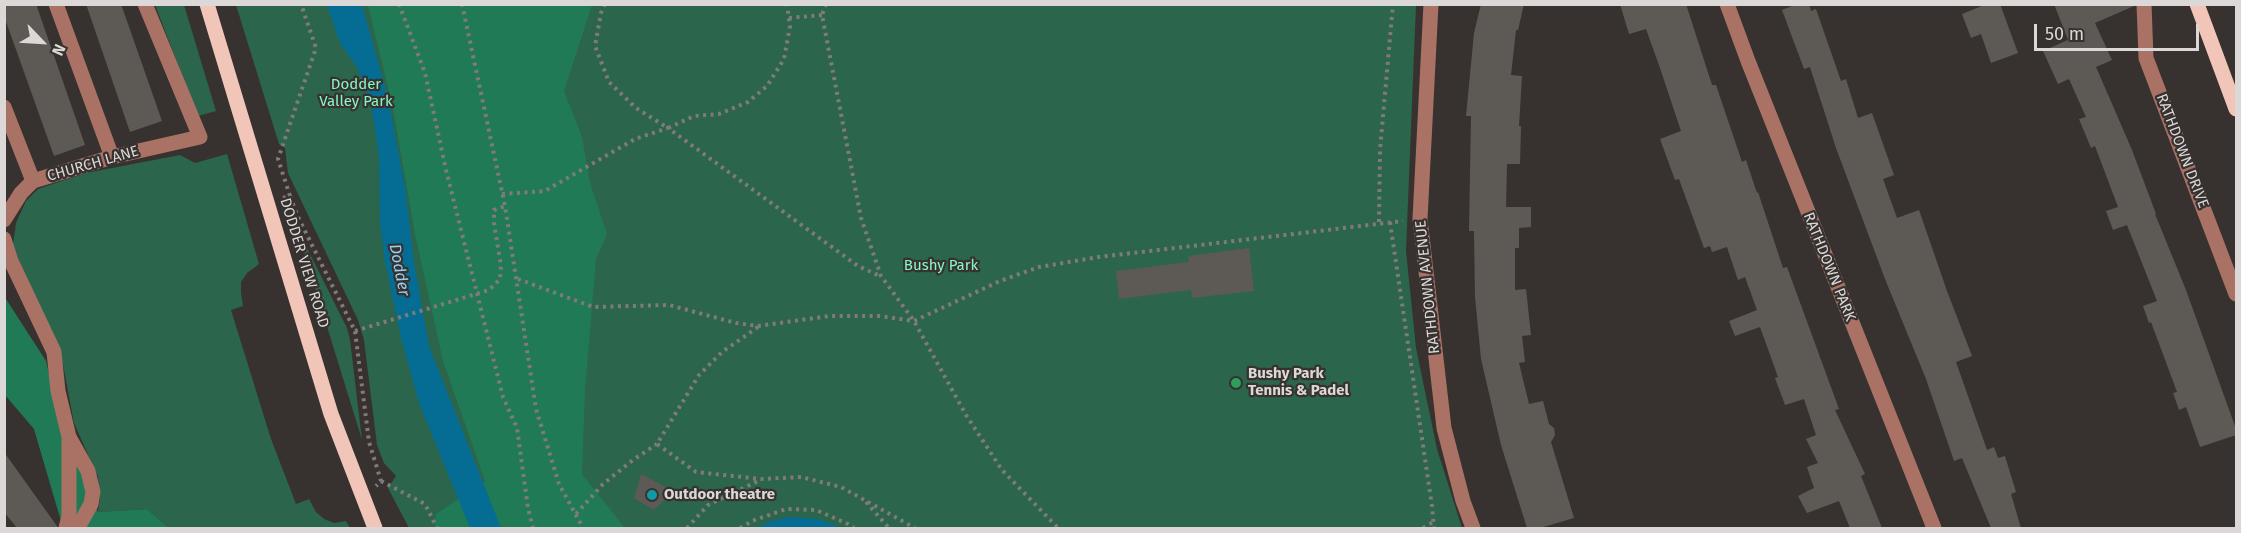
<!DOCTYPE html>
<style>
body{margin:0}
#map{position:relative;width:2241px;height:533px;overflow:hidden;background:#373230;font-family:"Fira Sans",sans-serif}
canvas{display:block}
.frame{position:absolute;inset:0;border:6px solid #dbd8d7;pointer-events:none}
.north{position:absolute;left:12px;top:12px;width:60px;height:60px;-webkit-text-stroke:4px #373230;paint-order:stroke;rotate:115deg;font-size:16px;font-weight:700;line-height:24px;text-align:center;color:#dbd8d7}
.north::after{content:'';display:block;margin:auto;width:21px;height:27px;background:#dbd8d7;clip-path:polygon(50% 0,100% 100%,50% 72%,0 100%)}
.scale{position:absolute;left:2034px;top:24px;width:165px;height:27px;box-sizing:border-box;border:3px solid #dbd8d7;border-top:0;padding-left:8px;font-size:18px;line-height:21px;white-space:nowrap;color:#dbd8d7;-webkit-text-stroke:4px #373230;paint-order:stroke}
</style>
<div id="map">
<canvas width="2241" height="533"></canvas>
<div class="frame"></div>
<div class="north">N</div>
<div class="scale">50 m</div>
</div>
<script>
const context = document.querySelector('canvas').getContext('2d');
context.lineJoin = 'round';
function fill(path, color) {
  context.fillStyle = color;
  context.fill(path, 'evenodd');
}
function poly(rows) {
  const path = new Path2D();
  for (const r of rows) {
    path.moveTo(r[0], r[1]);
    for (let i = 2; i < r.length; i += 2) path.lineTo(r[i], r[i + 1]);
  }
  return path;
}
function stroke(path, color, width, dash) {
  context.strokeStyle = color;
  context.lineWidth = width;
  context.lineCap = dash ? 'butt' : 'round';
  context.setLineDash(dash || []);
  context.stroke(path);
}
function drawText(font, color, halo, rows, align = 'center') {
  context.font = font + ' "Fira Sans",sans-serif';
  context.lineWidth = 4.5;
  context.setLineDash([]);
  context.textBaseline = 'middle';
  context.strokeStyle = halo;
  context.fillStyle = color;
  for (const [text, x, y, turn = 0] of rows) {
    context.save();
    context.translate(x, y);
    context.rotate((+turn || 0) * Math.PI / 180);
    context.textAlign = isNaN(turn) ? turn : align;
    if (halo) context.strokeText(text, 0, 0);
    context.fillText(text, 0, 0);
    context.restore();
  }
}
fill(poly([
 [155,5,184,5,216,111,198,116],
 [236,5,1416,5,1406,251,1416,348,1437,449,1462,528,409,528,388,488,396,476,384,463,377,445,364,340,358,320,288,173,285,148,279,144],
 [227,154,259,264,247,273,241,282,241,293,243,306,231,310,271,439,296,504,309,499,316,512,324,519,334,523,346,521,350,528,169,528,147,509,98,512,100,497,98,477,74,423,62,359,28,284,13,245,16,223,26,201,38,189,86,173,180,155,195,163],
 [296,226,347,328,350,340,362,440]
]), '#2b654b');
fill(poly([
 [368,5,592,5,564,91,582,137,590,183,607,234,596,259,585,389,582,474,625,528,434,528,436,514,485,481,443,361,415,234,393,109],
 [4,296,46,361,60,422,98,512,147,509,169,528,63,528,34,429,5,395]
]), '#217a56');
fill(poly([
 [327,5,362,5,388,97,406,193,414,262,429,346,501,528,470,528,419,403,402,342,385,262,380,223,379,156,372,110,358,69,340,43],
 [791,517,818,519,842,528,756,528,771,521]
]), '#056d93');
fill(poly([
 [4,4,36,4,85,145,54,156,4,16],
 [86,4,121,4,162,121,130,132],
 [1481,4,1524,4,1518,30,1516,30,1511,75,1522,76,1519,126,1521,126,1520,164,1507,164,1506,207,1531,207,1531,227,1519,228,1519,248,1515,248,1515,290,1526,289,1531,335,1522,336,1525,362,1519,363,1529,404,1543,401,1549,424,1554,428,1555,435,1551,442,1574,518,1540,528,1527,528,1501,445,1481,359,1475,297,1474,231,1469,231,1471,116,1466,116,1474,33],
 [1620,4,1686,4,1712,85,1716,85,1742,162,1746,160,1757,193,1758,192,1783,268,1787,267,1839,409,1835,410,1865,474,1861,476,1882,528,1850,528,1839,501,1807,513,1798,496,1814,488,1807,467,1818,463,1806,439,1816,435,1804,399,1785,405,1775,378,1778,377,1760,327,1735,336,1729,321,1757,310,1745,277,1738,280,1727,247,1712,252,1710,246,1704,248,1679,179,1675,180,1660,139,1681,131,1660,68,1646,29,1629,34],
 [1797,4,1809,4,1811,11,1816,9,1841,81,1846,79,1858,118,1872,113,1894,175,1883,179,1897,218,1919,210,1947,291,1972,356,1956,362,1987,450,1994,447,1998,458,2005,456,2016,492,2011,494,2021,528,1991,528,1962,458,1954,461,1926,379,1885,279,1836,148,1810,67,1804,69,1782,10],
 [1987,4,2000,4,2018,53,1991,63,1981,34,1971,38,1962,14],
 [2054,4,2134,4,2134,6,2095,23,2112,60,2096,67,2132,150,2156,214,2155,214,2186,290,2236,429,2236,435,2200,447,2186,407,2179,410,2173,393,2177,392,2151,322,2149,323,2143,306,2157,301,2127,225,2113,230,2106,211,2118,207,2095,146,2091,148,2079,119,2086,117,2069,79,2058,84,2043,51,2068,40],
 [1249,248,1254,291,1192,298,1191,290,1119,299,1116,271,1189,262,1188,256],
 [4,452,57,526,57,528,17,528,4,512],
 [641,474,673,491,654,510,634,498]
]), '#5d5a56');
stroke(poly([
 [399,4,425,73,446,170,503,397,517,428,528,508,533,528],
 [462,4,505,206,536,409,559,484,583,528],
 [605,4,601,13,595,46,609,82,636,108,668,128,694,116,719,114,748,102,767,86,784,59,790,26,787,4],
 [826,4,822,15,861,218,881,276,914,321,966,415,1002,470,1058,528],
 [789,18,822,15],
 [502,194,545,191,635,139,668,128,858,266,880,276],
 [290,196,278,159,316,48,301,4],
 [283,198,290,196,298,217,355,331,369,442,381,481,376,486],
 [1379,222,1380,150,1393,4],
 [1390,222,1432,506,1434,528],
 [518,279,593,307,669,305,736,323,758,326,829,316,879,316,914,321,1000,281,1039,267,1099,257,1403,221],
 [758,327,722,352,699,375,657,444,696,472,761,479,801,477,841,487,915,528],
 [381,481,425,504,437,528],
 [866,502,889,528],
 [576,514,603,484,633,460,657,444],
 [687,528,708,505,760,480],
 [740,528,752,521,786,509,816,510,848,524,854,528],
 [1423,528,1433,522]
]), '#807b7a', 4, [3, 4.5]);
stroke(poly([
 [56,4,112,157],
 [1431,4,1420,219,1444,428,1463,501,1473,528],
 [1727,4,1748,61,1934,528],
 [2144,4,2146,58,2236,294],
 [4,107,33,181],
 [4,220,21,193,33,181,112,157,200,137,145,4],
 [4,239,11,261,54,352,58,391,69,437,88,471,93,492,91,504,81,522,72,528],
 [66,528,69,516,69,440]
]), '#a97265', 15);
stroke(poly([
 [207,4,331,414,375,528],
 [2197,4,2236,109]
]), '#f2c5b9', 15);
stroke(poly([
 [355,331,489,290,500,279,501,266,494,223,494,210,505,206]
]), '#807b7a', 4, [3, 4.5]);
for (const [x, y, r, color] of [
 [1236,383,6,"#2e9e5b"],
 [652,495,6,"#0f9aa8"]
]) {
  const dot = new Path2D();
  dot.arc(x, y, r, 0, 2 * Math.PI);
  context.fillStyle = color;
  context.fill(dot);
  stroke(dot, '#373230', 2);
}
drawText('15px', '#85f8c3', '#373230', [
 ["Dodder",356,85],
 ["Valley Park",356,102],
 ["Bushy Park",941,266]
]);
drawText('15px', '#dbd8d7', '#373230', [
 ["RATHDOWN DRIVE",2182,151,69],
 ["CHURCH LANE",93,164,-16],
 ["DODDER VIEW ROAD",304,263,73],
 ["RATHDOWN PARK",1829,267,68],
 ["RATHDOWN AVENUE",1428,287,-96]
]);
drawText('bold 15px', '#dbd8d7', '#373230', [
 ["Bushy Park",1248,374],
 ["Tennis & Padel",1248,391],
 ["Outdoor theatre",664,495]
], 'left');
drawText('italic 16px', '#93d2f2', '#373230', [
 ["Dodder",399,270,79]
]);
</script>
